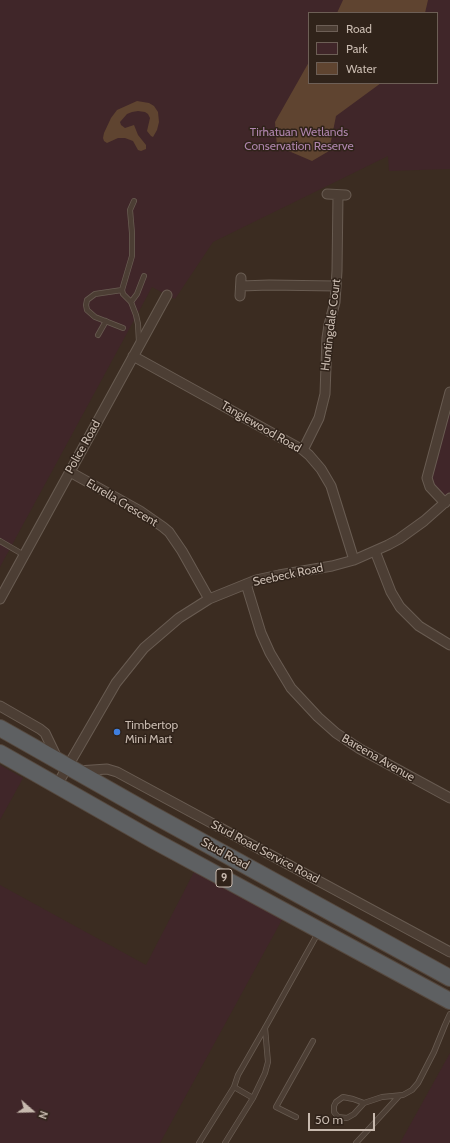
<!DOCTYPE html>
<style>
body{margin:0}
#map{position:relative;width:450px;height:1143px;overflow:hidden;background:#3b2c21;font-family:Cabin,sans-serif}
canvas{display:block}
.legend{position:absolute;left:308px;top:12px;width:130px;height:72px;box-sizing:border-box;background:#30231a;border:1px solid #6d5f56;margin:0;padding:5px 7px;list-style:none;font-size:12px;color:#c8baaf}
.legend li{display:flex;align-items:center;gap:8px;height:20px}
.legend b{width:20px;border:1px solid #6d5f56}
.north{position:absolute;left:12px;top:1091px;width:40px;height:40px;-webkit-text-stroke:3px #30231a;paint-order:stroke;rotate:110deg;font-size:11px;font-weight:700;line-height:16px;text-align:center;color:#c8baaf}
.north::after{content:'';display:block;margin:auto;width:14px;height:18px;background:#c8baaf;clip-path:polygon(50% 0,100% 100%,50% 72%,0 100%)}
.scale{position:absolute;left:308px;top:1113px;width:67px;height:18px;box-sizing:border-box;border:2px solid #c8baaf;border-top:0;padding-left:5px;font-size:12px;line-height:14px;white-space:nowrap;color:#c8baaf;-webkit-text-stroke:3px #30231a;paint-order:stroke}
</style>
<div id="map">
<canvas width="450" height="1143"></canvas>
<ul class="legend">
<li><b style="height:5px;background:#4c3e34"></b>Road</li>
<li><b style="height:11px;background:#402629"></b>Park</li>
<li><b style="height:11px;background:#5f4430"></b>Water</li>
</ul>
<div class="north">N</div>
<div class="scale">50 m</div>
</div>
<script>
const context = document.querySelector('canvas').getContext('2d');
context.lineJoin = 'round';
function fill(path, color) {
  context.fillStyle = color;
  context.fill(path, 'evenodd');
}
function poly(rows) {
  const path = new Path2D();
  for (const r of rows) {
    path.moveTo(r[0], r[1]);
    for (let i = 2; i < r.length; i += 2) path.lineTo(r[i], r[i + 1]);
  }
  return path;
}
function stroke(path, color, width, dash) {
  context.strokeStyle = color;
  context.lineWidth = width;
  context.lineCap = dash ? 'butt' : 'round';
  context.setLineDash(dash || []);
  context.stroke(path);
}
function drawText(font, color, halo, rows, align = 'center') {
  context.font = font + ' Cabin,sans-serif';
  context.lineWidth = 3;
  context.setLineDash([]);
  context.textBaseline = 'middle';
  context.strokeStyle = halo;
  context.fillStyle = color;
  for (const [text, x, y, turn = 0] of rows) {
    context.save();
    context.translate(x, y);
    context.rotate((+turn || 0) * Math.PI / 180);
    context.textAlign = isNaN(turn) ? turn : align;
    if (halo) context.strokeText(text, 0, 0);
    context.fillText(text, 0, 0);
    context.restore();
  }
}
fill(poly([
 [0,0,450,0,450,169,389,171,388,156,213,242,175,299,152,287,0,567],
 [309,13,437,13,437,83,309,83],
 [450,392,450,498,445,503,434,491,429,468],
 [0,765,23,778,0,820],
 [194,872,284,916,160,1143,0,1143,0,885,146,965],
 [450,1053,450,1143,400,1143]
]), '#402629');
fill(poly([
 [343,0,428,0,425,13,337,13],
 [309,62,309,83,381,83,336,116,329,151,312,161,277,146,275,122],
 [137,101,149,103,154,106,158,112,159,122,157,130,153,137,151,136,147,131,150,118,148,114,145,112,138,111,132,112,127,114,120,122,121,125,125,128,134,125,138,135,146,145,146,149,141,151,138,150,133,141,125,138,118,138,107,143,104,141,103,138,104,133,111,118,117,110]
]), '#5f4430');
const service = poly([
 [134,201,130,210,132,233,132,256,122,290,123,294,131,302,136,315,138,324,139,342],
 [122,290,95,294,87,300,86,305,87,310,95,317,123,328],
 [131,302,137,294,144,276],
 [98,335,106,321],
 [0,541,24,555],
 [234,1087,253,1098],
 [364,1103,353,1099,343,1097,336,1102,334,1106,334,1112,338,1117,347,1118,354,1114,364,1103,382,1097,403,1095,412,1090,418,1083,434,1052,445,1025,450,1014],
 [296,1117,276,1107,313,1041],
 [199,1143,234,1087,238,1075,265,1028,318,933],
 [225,1143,253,1098,265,1073,268,1062,265,1028],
 [356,1143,399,1096]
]);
const minor = poly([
 [327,194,346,195],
 [241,286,269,285,336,286],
 [240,296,241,278],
 [133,356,281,438,303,450,309,455,321,469,331,486,354,560],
 [303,450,319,418,325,394,327,338,329,325,335,302,337,271,338,195],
 [70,472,140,511,163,527,169,532,182,551,209,599],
 [445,503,430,487,427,478,450,392],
 [375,551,391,592,400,607,419,626,450,645],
 [246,584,261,633,270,653,291,688,318,717,336,733,360,749,450,798],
 [0,599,167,295],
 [0,706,40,729,45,733,58,760],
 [78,771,107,769,117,772,450,952],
 [57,785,116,683,144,648,179,618,209,599,256,580,279,575,332,566,354,560,388,545,399,539,424,521,450,498]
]);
const trunk = poly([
 [0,728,150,813,450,978],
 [0,753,153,840,450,1001]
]);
stroke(service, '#695c52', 6);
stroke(minor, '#695c52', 11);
stroke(trunk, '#56493f', 18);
stroke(service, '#4c3e34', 4.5);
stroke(minor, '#4c3e34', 9);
stroke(trunk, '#5e6062', 16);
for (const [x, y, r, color] of [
 [117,732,4,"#3f7fe0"]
]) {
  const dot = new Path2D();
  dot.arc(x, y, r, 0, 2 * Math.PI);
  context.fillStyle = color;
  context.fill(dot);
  stroke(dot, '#30231a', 1.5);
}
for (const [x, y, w] of [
 [224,878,16]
]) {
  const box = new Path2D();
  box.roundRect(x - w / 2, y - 9, w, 18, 3);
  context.fillStyle = '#30231a';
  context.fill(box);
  stroke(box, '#c8baaf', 1);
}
drawText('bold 11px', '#c8baaf', null, [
 ["9",224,878]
]);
drawText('12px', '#ae84ac', '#30231a', [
 ["Tirhatuan Wetlands",299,132],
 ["Conservation Reserve",299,146]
]);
drawText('12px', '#c8baaf', '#30231a', [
 ["Huntingdale Court",331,325,-83],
 ["Tanglewood Road",261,427,30],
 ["Police Road",83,447,-61],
 ["Eurella Crescent",122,503,31],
 ["Seebeck Road",288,575,-12],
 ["Bareena Avenue",378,758,30],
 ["Stud Road Service Road",265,852,28],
 ["Stud Road",225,854,29]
]);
drawText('12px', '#c8baaf', '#30231a', [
 ["Timbertop",125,725],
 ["Mini Mart",125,739]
], 'left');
</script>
